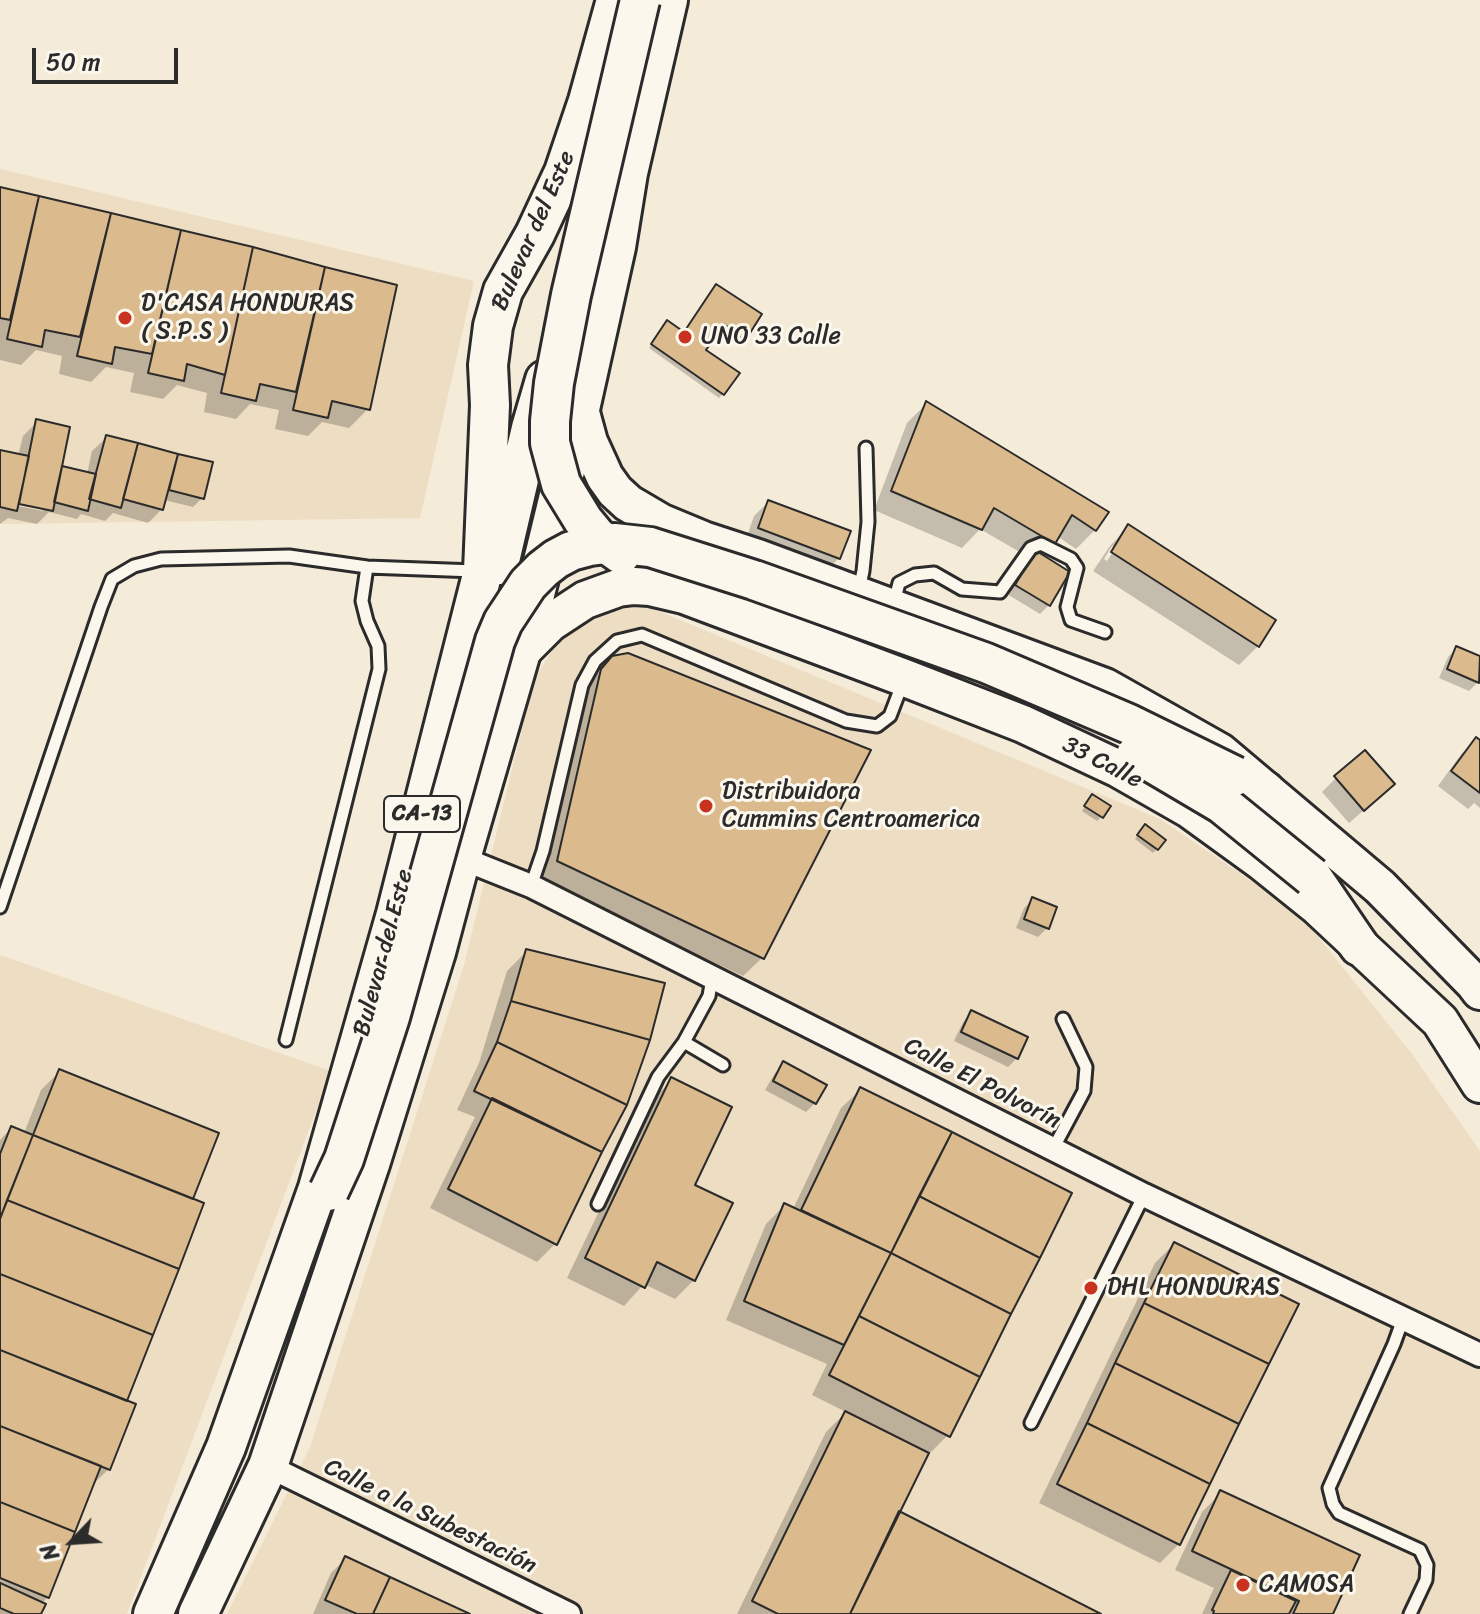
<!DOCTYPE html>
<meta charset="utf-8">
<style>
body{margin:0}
#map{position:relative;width:1480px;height:1614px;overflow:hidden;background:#f5ebd9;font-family:Sriracha,sans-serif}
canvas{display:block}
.north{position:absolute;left:32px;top:1502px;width:80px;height:80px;-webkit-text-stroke:6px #fbf7ec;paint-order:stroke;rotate:245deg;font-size:22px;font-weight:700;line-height:32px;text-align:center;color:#2b2b2b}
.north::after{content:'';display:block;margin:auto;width:28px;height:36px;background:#2b2b2b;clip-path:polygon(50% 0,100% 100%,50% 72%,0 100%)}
.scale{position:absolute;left:32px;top:48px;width:146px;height:36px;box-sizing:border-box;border:4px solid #2b2b2b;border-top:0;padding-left:10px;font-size:24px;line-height:28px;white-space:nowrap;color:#2b2b2b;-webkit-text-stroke:6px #fbf7ec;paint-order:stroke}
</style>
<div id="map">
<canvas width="1480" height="1614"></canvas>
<div class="north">N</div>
<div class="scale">50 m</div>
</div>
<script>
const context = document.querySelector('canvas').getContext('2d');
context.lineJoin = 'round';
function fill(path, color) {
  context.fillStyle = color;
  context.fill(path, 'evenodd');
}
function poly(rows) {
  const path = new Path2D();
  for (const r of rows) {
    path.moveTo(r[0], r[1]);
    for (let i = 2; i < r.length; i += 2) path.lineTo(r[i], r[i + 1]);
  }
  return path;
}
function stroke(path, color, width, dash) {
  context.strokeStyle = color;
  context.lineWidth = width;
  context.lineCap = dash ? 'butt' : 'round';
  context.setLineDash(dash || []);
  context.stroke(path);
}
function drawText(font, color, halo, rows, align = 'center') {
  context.font = font + ' Sriracha,sans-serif';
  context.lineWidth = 6;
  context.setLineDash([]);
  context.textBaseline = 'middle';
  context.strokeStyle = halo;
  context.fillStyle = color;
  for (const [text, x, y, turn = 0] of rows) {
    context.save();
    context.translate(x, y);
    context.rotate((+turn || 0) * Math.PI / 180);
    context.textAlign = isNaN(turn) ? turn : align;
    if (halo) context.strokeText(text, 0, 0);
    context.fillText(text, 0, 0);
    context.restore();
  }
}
fill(poly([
 [0,169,474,281,420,518,0,524],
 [639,603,1160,819,1300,914,1412,1054,1480,1151,1480,1614,227,1614,310,1447,464,965,534,680,554,647,592,612],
 [0,955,331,1071,127,1614,0,1614]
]), '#edddc2');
fill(poly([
 [0,189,395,286,368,409,349,428,322,422,308,436,275,429,279,410,250,404,236,419,204,412,207,393,177,385,163,399,130,392,134,373,106,367,91,382,59,374,62,356,36,350,21,365,0,360],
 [759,314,739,343,720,327,704,350,723,394,719,398,649,348,664,327,683,334],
 [926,404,1095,530,1076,549,1057,536,1040,556,1049,605,1040,614,1007,594,1030,558,980,529,962,548,874,510,907,423],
 [37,422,59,473,87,474,92,451,107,437,179,456,202,498,193,507,164,500,162,509,148,523,113,513,105,521,81,514,77,519,49,512,37,524,8,518,0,524,0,452,18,456,23,436],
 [9,500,43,507,43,511,8,504],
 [768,502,839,558,825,572,745,542,754,516],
 [1128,527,1258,646,1239,665,1093,571,1110,546],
 [1112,546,1117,546,1107,561,1104,559],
 [1457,648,1480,658,1480,677,1478,682,1469,691,1439,678,1448,657],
 [613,658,762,958,743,976,539,880,583,690],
 [1476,739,1480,742,1480,808,1474,803,1468,809,1438,786,1462,753],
 [1336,778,1378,798,1349,823,1322,792],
 [1089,800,1101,817,1097,821,1082,811],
 [1141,831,1157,849,1153,853,1135,839],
 [1033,899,1047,928,1038,937,1016,928,1024,908],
 [526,952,556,1243,537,1262,430,1208,475,1117,457,1110,479,1063,507,971],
 [972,1013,1017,1058,1008,1067,954,1041,963,1022],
 [784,1064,815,1103,806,1112,765,1090,775,1073],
 [60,1071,191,1200,124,1402,109,1469,91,1486,48,1597,41,1604,39,1614,0,1614,0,1140,11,1128,24,1133,41,1090],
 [672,1080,693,1186,694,1280,675,1299,644,1284,624,1306,567,1278,653,1099],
 [860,1090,948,1435,929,1454,927,1453,896,1512,1096,1614,737,1614,826,1432,846,1412,812,1395,827,1364,726,1320,766,1224,785,1205,793,1209,841,1108],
 [1174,1244,1179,1544,1160,1563,1039,1503,1155,1263],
 [1221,1493,1331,1614,1202,1614,1214,1588,1175,1570,1202,1512],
 [345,1559,466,1614,313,1614,331,1573]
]), '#0003');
const building = poly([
 [0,187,39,196,10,320,0,318,0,187],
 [39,196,111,213,80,337,45,330,42,347,7,339,39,196],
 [111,213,181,230,152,354,115,347,112,364,77,356,111,213],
 [181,230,253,247,225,375,187,364,184,381,148,373,181,230],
 [253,247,325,267,296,392,260,384,256,401,221,393,253,247],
 [325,267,397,285,370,410,332,401,328,418,293,410,325,267],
 [716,284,762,314,745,341,724,324,706,350,740,373,724,395,651,344,667,320,684,332,716,284],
 [926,401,1109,512,1096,531,1072,515,1055,544,994,508,982,530,891,491,926,401],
 [36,419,70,427,53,511,19,504,36,419],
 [106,435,138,443,121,508,89,499,106,435],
 [138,443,178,454,163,510,123,499,138,443],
 [0,450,29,456,17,511,0,507,0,450],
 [178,454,213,462,204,499,169,490,178,454],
 [62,466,96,474,88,511,54,502,62,466],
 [768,500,851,531,840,559,758,528,768,500],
 [1128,524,1276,620,1259,647,1111,552,1128,524],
 [1035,550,1070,572,1050,606,1015,585,1035,550],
 [1456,646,1480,656,1479,683,1447,669,1456,646],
 [628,653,871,750,764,959,557,861,601,669,612,656,628,653],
 [1476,737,1480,740,1480,793,1451,771,1476,737],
 [1365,750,1395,784,1364,811,1334,776,1365,750],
 [1092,794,1111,806,1103,818,1084,806,1092,794],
 [1145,824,1166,840,1158,850,1137,835,1145,824],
 [1032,897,1057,907,1049,929,1024,919,1032,897],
 [526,949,665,983,650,1040,511,1001,526,949],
 [511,1001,650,1040,627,1105,497,1042,511,1001],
 [971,1010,1028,1037,1018,1059,961,1032,971,1010],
 [497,1042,627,1105,602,1152,474,1091,497,1042],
 [783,1061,827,1085,816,1104,773,1081,783,1061],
 [59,1069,219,1133,193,1199,33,1135,59,1069],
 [671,1077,732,1107,695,1185,733,1203,695,1281,657,1262,645,1288,585,1258,671,1077],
 [860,1087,952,1132,891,1253,801,1210,860,1087],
 [492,1098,602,1152,557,1245,448,1189,492,1098],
 [11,1126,33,1135,0,1219,0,1154,11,1126],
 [952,1132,1072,1193,1040,1258,919,1196,952,1132],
 [33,1135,204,1203,179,1269,7,1200,33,1135],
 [919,1196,1040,1258,1011,1314,891,1253,919,1196],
 [7,1200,179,1269,153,1335,0,1274,0,1219,7,1200],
 [784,1203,891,1253,844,1345,744,1301,784,1203],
 [1174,1242,1299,1304,1269,1364,1144,1303,1174,1242],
 [891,1253,1011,1314,980,1377,859,1316,891,1253],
 [0,1274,153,1335,127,1401,0,1350,0,1274],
 [1144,1303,1269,1364,1239,1424,1115,1363,1144,1303],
 [859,1316,980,1377,950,1437,829,1375,859,1316],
 [0,1350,136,1404,110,1470,0,1426,0,1350],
 [1115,1363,1239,1424,1210,1484,1087,1423,1115,1363],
 [845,1411,929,1453,850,1614,778,1614,752,1601,845,1411],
 [1087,1423,1210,1484,1180,1545,1057,1484,1087,1423],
 [0,1426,101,1466,75,1532,0,1502,0,1426],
 [1220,1490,1360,1555,1333,1614,1293,1614,1299,1601,1192,1551,1220,1490],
 [0,1502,75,1532,49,1598,0,1578,0,1502],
 [899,1511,1101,1614,850,1614,899,1511],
 [345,1556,390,1577,373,1614,357,1614,325,1600,345,1556],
 [1231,1570,1296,1601,1289,1614,1213,1614,1214,1611,1212,1610,1231,1570],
 [390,1577,470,1614,373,1614,390,1577],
 [0,1583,46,1604,41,1614,14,1614,0,1608,0,1583]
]);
fill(building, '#dbbb8d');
stroke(building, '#2b2b2b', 2);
const service = poly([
 [859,590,863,571,868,522,866,448],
 [894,603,899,583,915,575,934,573,962,589,1000,592,1031,548,1041,544,1071,559,1077,568,1067,607,1071,620,1105,632],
 [531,886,543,851,582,685,595,661,617,641,642,635,846,721,877,726,890,716,903,682],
 [0,907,101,607,112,579,134,566,161,559,289,556,367,567,475,571],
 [286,1040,379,669,378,646,367,621,362,601,367,567],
 [684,1042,723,1065],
 [1053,1149,1084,1091,1086,1067,1063,1019],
 [598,1204,658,1077,684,1042,709,996,712,978],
 [1403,1319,1394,1344,1329,1488,1333,1504,1339,1513,1420,1550,1427,1565,1426,1580,1410,1614],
 [1031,1423,1144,1195]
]);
const minor = poly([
 [461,858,531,886,1144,1195,1480,1355],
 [268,1466,569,1614]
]);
const primary = poly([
 [580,409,589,442,605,477,615,491,628,503,662,523,703,540,758,558,1105,687,1220,752,1380,887,1474,983,1480,991],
 [521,652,550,623,585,600,618,588,634,586,650,587,684,595,905,678,1023,724,1119,769,1189,809,1262,862,1318,907,1440,1021,1480,1084]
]);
const trunk = poly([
 [499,565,531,428,545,380],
 [1235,776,1265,791],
 [1312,877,1359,946],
 [153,1614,226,1447,318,1188,396,914,483,571,490,405,488,365,493,326,503,291,535,234,564,172,588,101,616,0],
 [198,1614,268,1466,370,1164,436,952,461,858,521,652,580,409,616,247,628,173,668,0]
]);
stroke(service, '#2b2b2b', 17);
stroke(minor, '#2b2b2b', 28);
stroke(primary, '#2b2b2b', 42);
stroke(trunk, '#2b2b2b', 44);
stroke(service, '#fbf7ec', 11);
stroke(minor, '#fbf7ec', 22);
stroke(primary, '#fbf7ec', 36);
stroke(trunk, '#fbf7ec', 38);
const trunkBridge = poly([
 [621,554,597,537,583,520,561,484,550,443,550,421,554,383,571,295,640,0],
 [1136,755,1151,762,1222,804,1312,877],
 [329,1191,344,1159,390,1017,495,641,503,622,528,584,543,569,556,559,571,551,590,546,614,543,650,547,754,580,986,663,1129,724,1235,776]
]);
stroke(trunkBridge, '#2b2b2b', 44, []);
stroke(trunkBridge, '#fbf7ec', 38);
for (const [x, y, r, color] of [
 [125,318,8,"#c8321e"],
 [685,337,8,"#c8321e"],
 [706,806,8,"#c8321e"],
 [1091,1288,8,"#c8321e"],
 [1243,1585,8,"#c8321e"]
]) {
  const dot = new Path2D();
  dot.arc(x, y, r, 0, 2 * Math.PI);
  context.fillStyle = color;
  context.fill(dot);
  stroke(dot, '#fbf7ec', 3);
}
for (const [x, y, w] of [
 [422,814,76]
]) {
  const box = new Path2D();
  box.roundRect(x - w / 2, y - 18, w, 36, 6);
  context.fillStyle = '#fbf7ec';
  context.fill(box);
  stroke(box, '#2b2b2b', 2);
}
drawText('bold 22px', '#2b2b2b', null, [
 ["CA-13",422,814]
]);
drawText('24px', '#2b2b2b', '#fbf7ec', [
 ["Bulevar del Este",534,231,-66],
 ["33 Calle",1102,763,27],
 ["Bulevar del Este",384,953,-75],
 ["Calle El Polvorín",982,1084,27],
 ["Calle a la Subestación",430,1517,26]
]);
drawText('24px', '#2b2b2b', '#fbf7ec', [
 ["D'CASA HONDURAS",141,304],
 ["( S.P.S )",141,332],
 ["UNO 33 Calle",701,337],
 ["Distribuidora",722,792],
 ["Cummins Centroamerica",722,820],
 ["DHL HONDURAS",1107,1288],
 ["CAMOSA",1259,1585]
], 'left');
</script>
